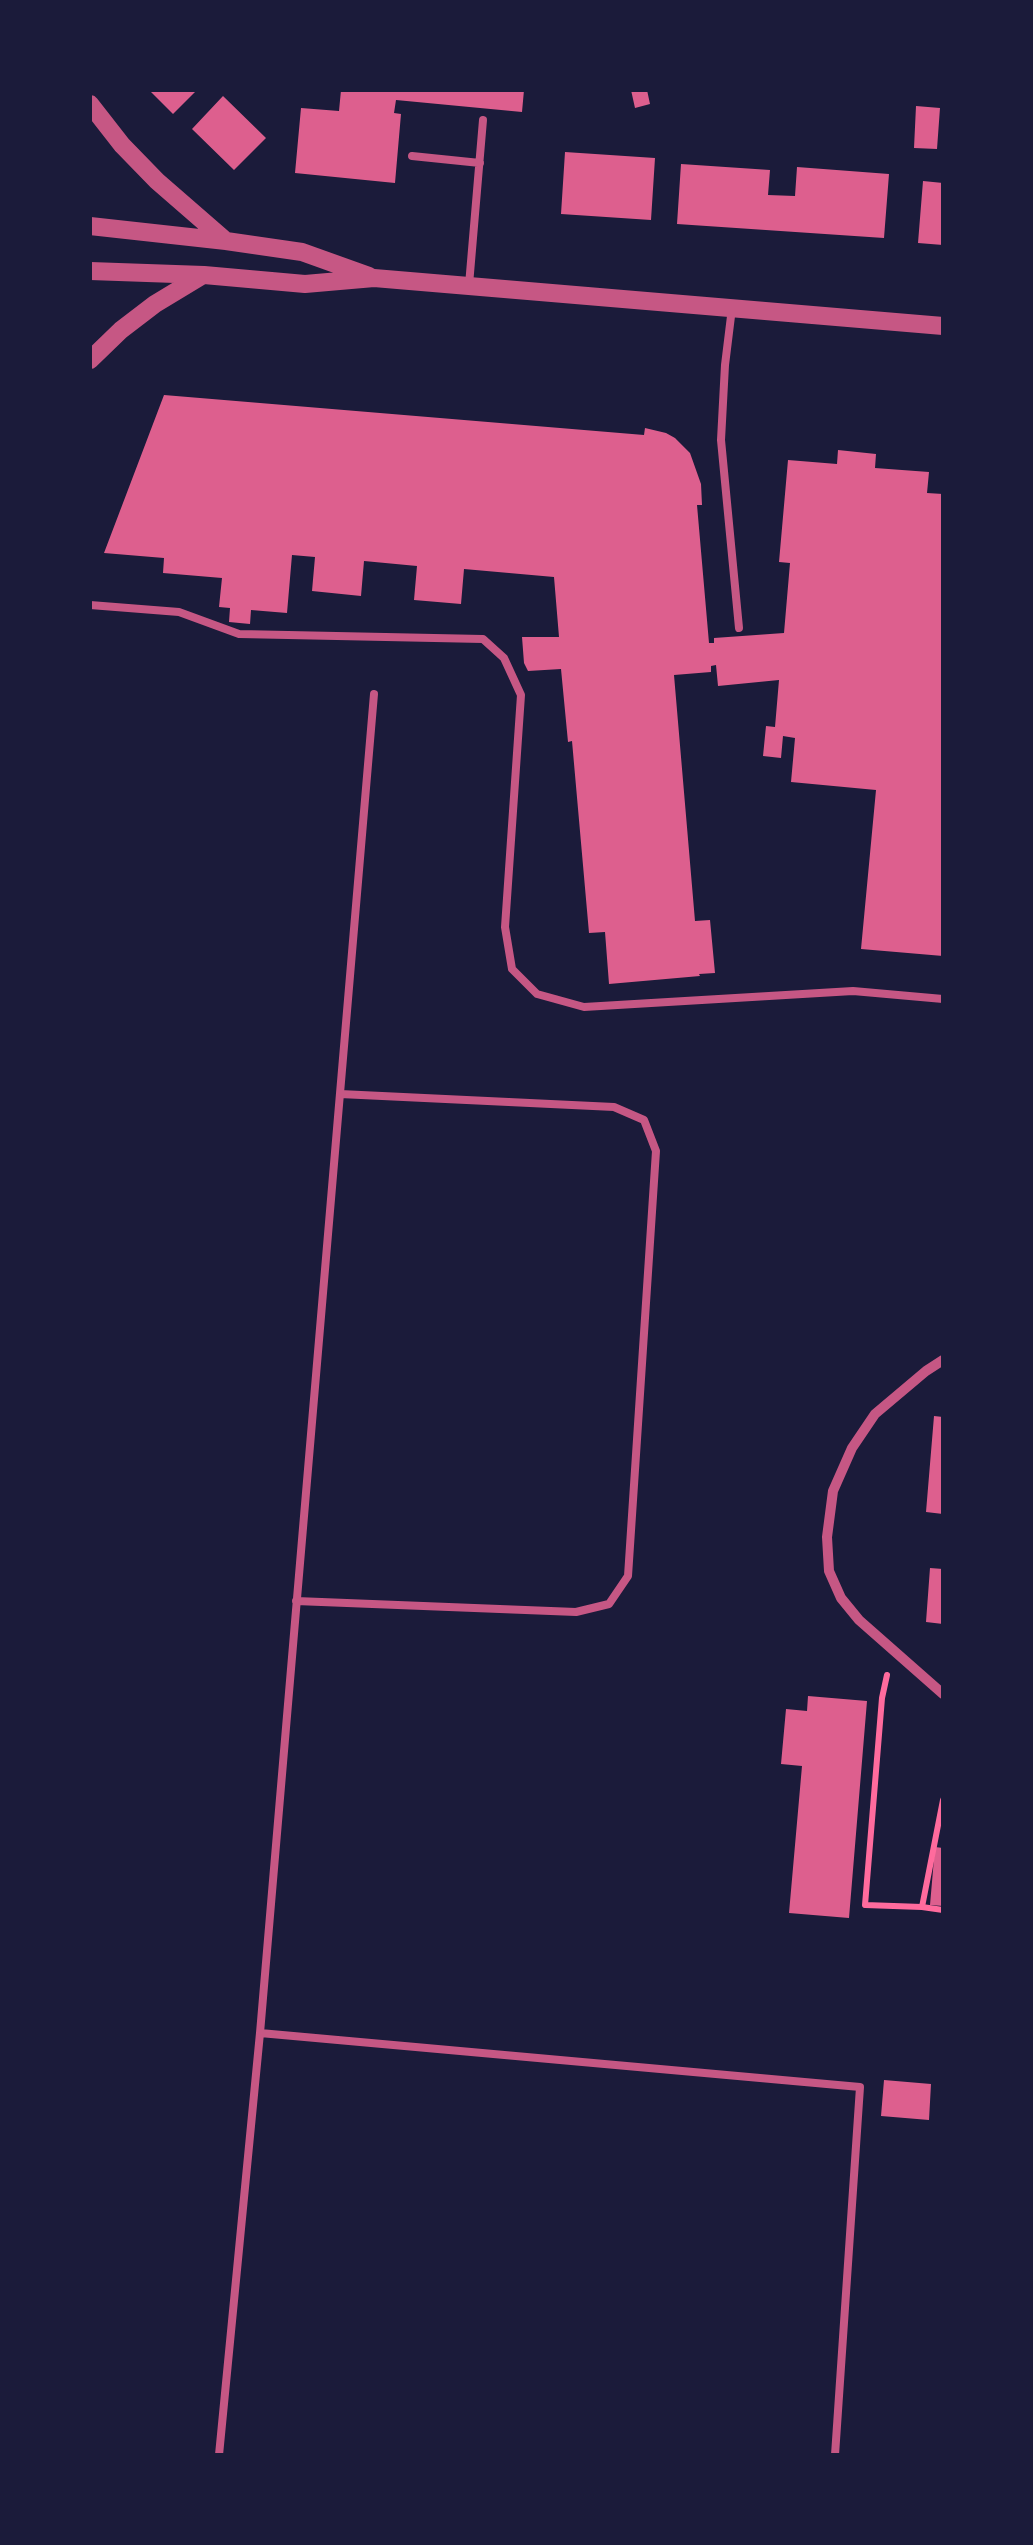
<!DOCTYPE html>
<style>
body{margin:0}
#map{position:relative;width:1033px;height:2545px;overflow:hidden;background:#1b1b3a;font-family:"IBM Plex Sans",sans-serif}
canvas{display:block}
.frame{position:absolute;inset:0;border:92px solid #1b1b3a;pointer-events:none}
</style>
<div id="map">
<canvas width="1033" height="2545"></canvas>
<div class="frame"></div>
</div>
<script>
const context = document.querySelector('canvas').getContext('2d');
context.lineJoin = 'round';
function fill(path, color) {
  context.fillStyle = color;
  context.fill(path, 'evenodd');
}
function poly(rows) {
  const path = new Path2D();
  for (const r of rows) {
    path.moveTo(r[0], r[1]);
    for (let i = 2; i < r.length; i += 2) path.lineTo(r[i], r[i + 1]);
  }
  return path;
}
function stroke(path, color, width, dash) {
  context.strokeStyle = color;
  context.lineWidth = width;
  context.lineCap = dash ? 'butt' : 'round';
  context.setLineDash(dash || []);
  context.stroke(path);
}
fill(poly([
 [149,90,197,90,173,114],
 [341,90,524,90,522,112,396,100,394,113,401,114,395,183,295,173,301,108,339,111],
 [631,90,647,90,650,104,635,108],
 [223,96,266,138,234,170,192,129],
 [916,106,940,108,937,149,914,148],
 [565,152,655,158,651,220,561,214],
 [681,164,770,170,768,195,795,196,797,167,889,174,884,238,677,224],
 [923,181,943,183,943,245,918,243],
 [164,395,644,435,645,428,666,433,675,438,690,453,701,484,702,505,697,505,709,643,714,643,714,638,784,633,790,563,779,562,788,460,837,464,838,450,876,454,875,468,929,472,927,493,943,494,943,956,861,949,876,790,791,782,795,738,783,736,781,758,763,756,766,726,775,727,779,680,718,686,716,665,711,666,711,672,674,675,695,921,710,920,715,973,699,974,700,976,609,984,605,932,589,933,572,741,568,742,561,669,528,671,524,663,522,637,559,637,554,577,464,569,461,604,414,600,417,566,364,561,361,596,312,591,315,557,292,555,287,613,251,610,250,624,229,622,230,608,219,607,222,578,163,573,164,558,104,553],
 [934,1416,943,1417,943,1514,926,1512],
 [930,1568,943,1569,943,1624,926,1622],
 [808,1696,867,1701,849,1918,789,1913,802,1766,781,1764,786,1709,807,1711],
 [935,1847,943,1848,943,1906,930,1905],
 [884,2080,931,2084,929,2120,881,2116]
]), '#dd5f8e');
stroke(poly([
 [887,1675,882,1698,865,1905,922,1907,943,1910],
 [922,1907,943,1800]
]), '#ff6b9d', 6);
stroke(poly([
 [412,156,480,163],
 [469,285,483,120],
 [732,308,725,365,721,440,739,628],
 [90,605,179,612,239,634,483,639,504,658,521,695,505,927,512,969,537,994,584,1007,853,991,943,999],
 [296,1601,576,1612,609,1604,628,1576,656,1151,644,1120,614,1107,340,1094],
 [260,2033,860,2087,835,2455],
 [219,2455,260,2033,374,694]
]), '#c65784', 8);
stroke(poly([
 [943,1360,926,1371,875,1414,852,1448,833,1491,827,1537,829,1571,841,1598,859,1620,943,1694]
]), '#c65784', 10);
stroke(poly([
 [90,104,122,145,157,181,226,241],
 [90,226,226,241,302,252,369,276],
 [90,271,204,275,305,284,374,278,943,326],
 [90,360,121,330,155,304,203,275]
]), '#c65784', 18);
</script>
